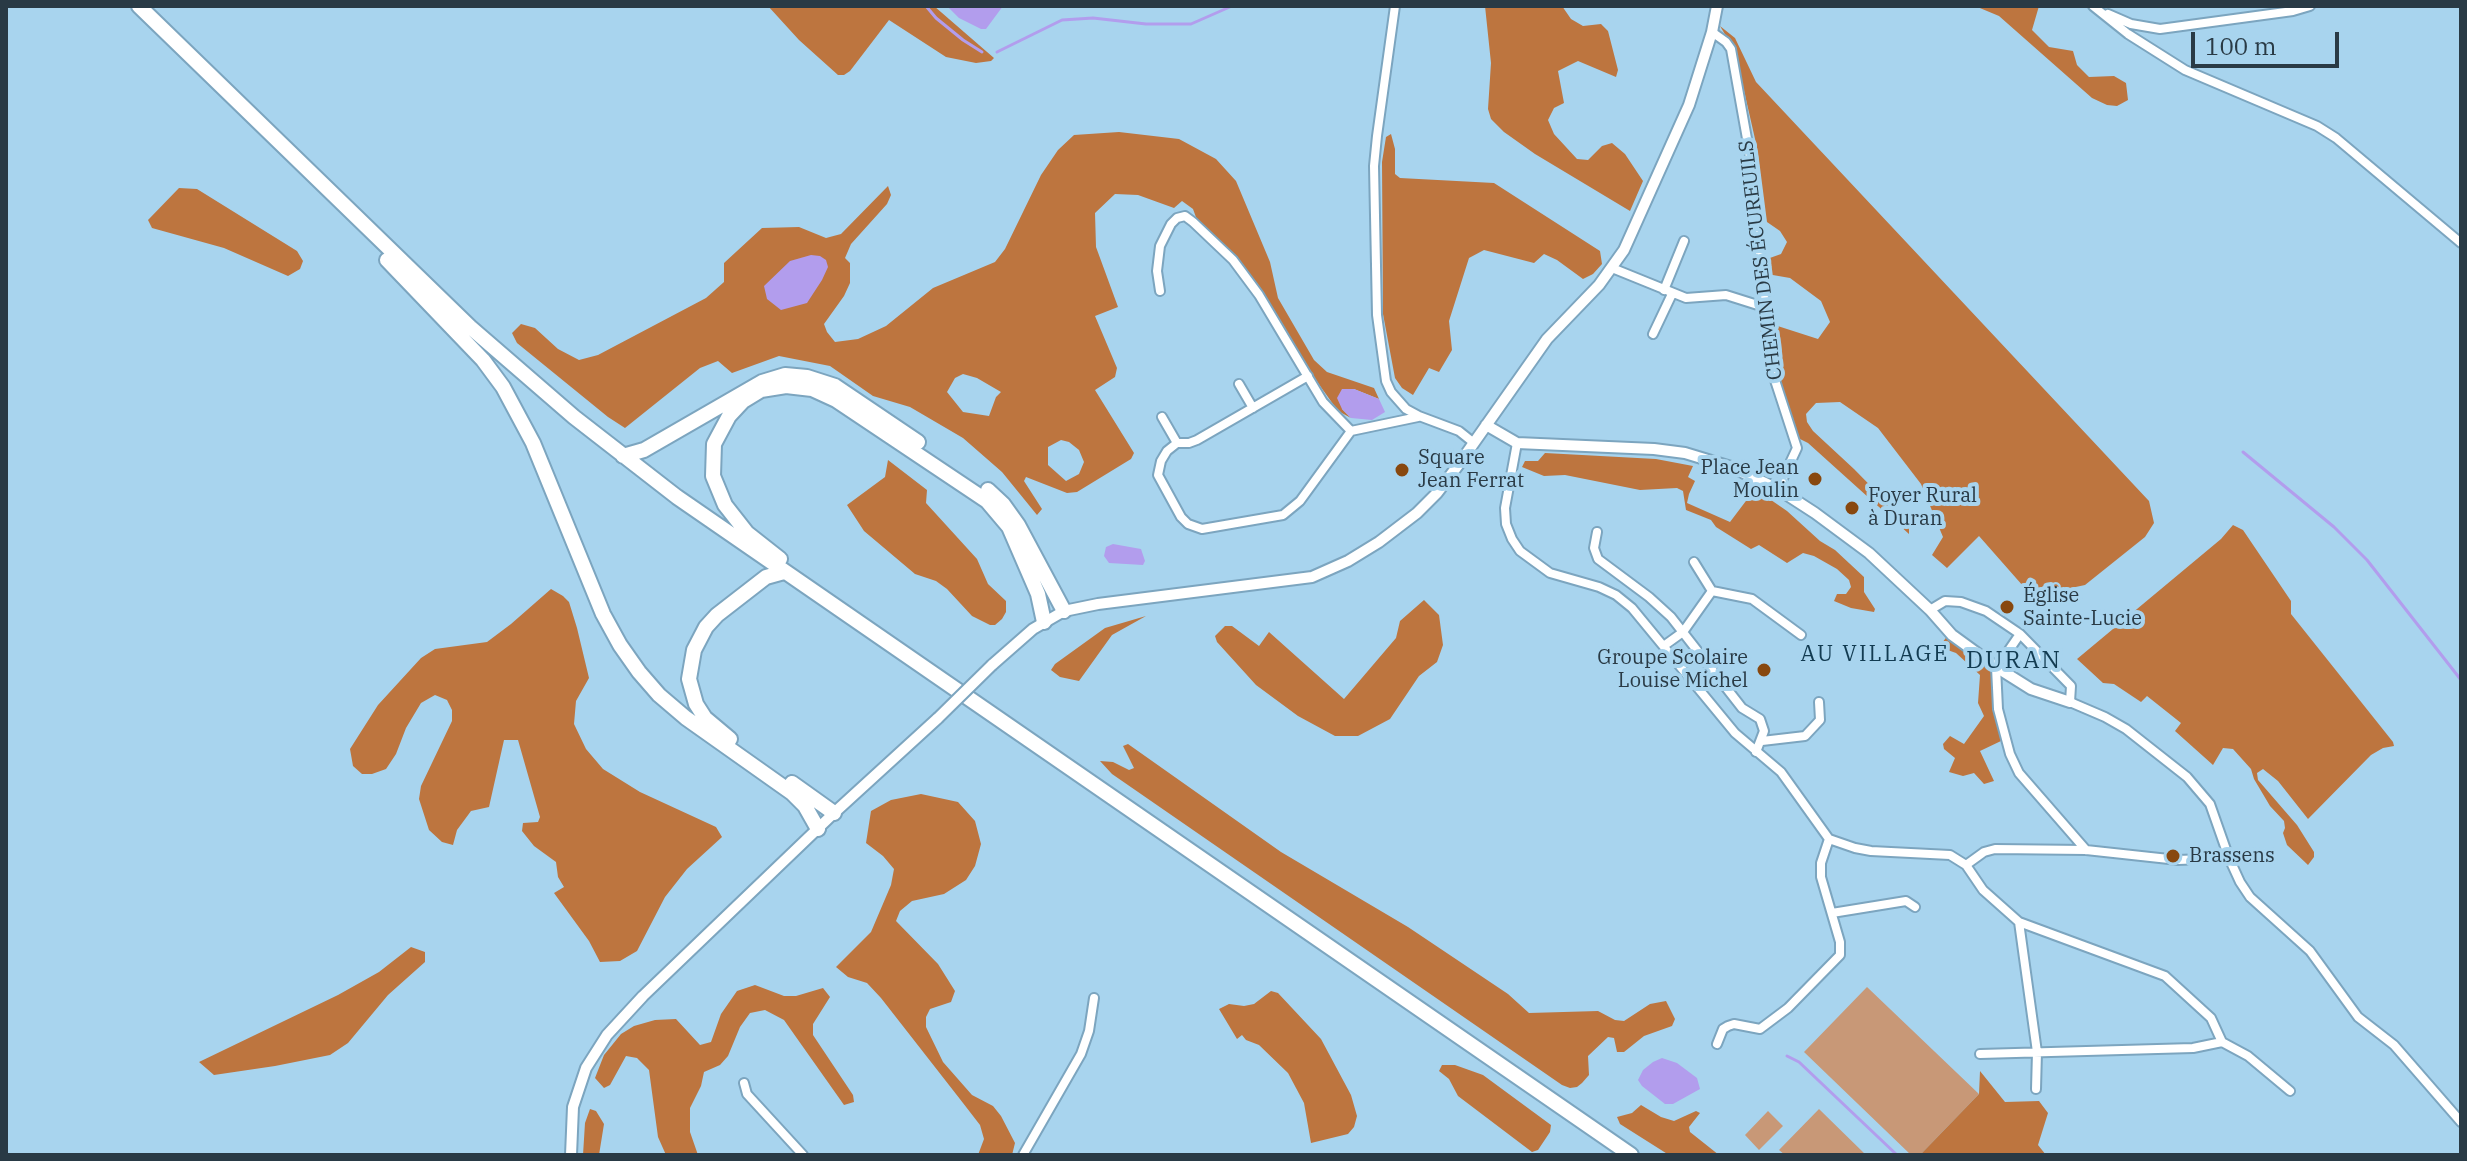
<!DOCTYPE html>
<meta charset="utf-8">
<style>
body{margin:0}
#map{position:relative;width:2467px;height:1161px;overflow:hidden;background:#a8d4ee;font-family:"IBM Plex Serif",serif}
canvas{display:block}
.frame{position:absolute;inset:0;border:8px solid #293a45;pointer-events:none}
.scale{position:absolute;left:2191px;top:32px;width:148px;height:36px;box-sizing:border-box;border:4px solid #293a45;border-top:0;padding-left:10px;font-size:24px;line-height:28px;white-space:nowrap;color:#293a45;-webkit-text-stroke:6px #a8d4ee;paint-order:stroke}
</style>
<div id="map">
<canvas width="2467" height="1161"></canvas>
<div class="frame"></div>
<div class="scale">100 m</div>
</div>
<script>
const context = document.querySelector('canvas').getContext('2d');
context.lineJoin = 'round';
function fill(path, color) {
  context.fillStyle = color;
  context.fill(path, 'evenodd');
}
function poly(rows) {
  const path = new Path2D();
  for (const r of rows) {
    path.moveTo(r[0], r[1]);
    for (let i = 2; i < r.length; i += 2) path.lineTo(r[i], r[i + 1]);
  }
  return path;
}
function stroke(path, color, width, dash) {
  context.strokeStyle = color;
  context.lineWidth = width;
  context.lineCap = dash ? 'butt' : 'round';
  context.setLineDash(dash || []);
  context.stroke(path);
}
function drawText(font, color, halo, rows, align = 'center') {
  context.font = font + ' "IBM Plex Serif",serif';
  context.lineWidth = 8;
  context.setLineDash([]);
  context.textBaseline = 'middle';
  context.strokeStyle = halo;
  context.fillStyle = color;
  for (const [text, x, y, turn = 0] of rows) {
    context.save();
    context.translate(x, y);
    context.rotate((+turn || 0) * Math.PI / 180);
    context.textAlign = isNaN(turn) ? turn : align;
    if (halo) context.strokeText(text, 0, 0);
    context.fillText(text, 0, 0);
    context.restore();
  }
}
fill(poly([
 [1867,987,1979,1094,1920,1155,1911,1155,1804,1052],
 [1819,1109,1866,1155,1785,1155,1779,1150],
 [1768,1111,1783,1126,1759,1150,1745,1135]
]), '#c89877');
fill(poly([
 [768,6,934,6,994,58,991,61,976,63,946,57,889,20,850,71,844,75,838,75,799,40],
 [1485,6,1562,6,1571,19,1583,26,1601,24,1608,31,1618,70,1616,77,1578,61,1558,71,1564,103,1554,108,1548,120,1554,134,1577,159,1588,160,1602,146,1612,143,1625,154,1643,181,1630,211,1535,154,1504,132,1491,119,1488,109,1491,63],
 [1975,6,2039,6,2032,30,2049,47,2073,51,2077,65,2089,77,2114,76,2126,83,2128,100,2117,106,2107,105,2092,98,1999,16],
 [1720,26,1735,38,1756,82,2149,501,2154,523,2145,537,2085,585,2071,588,2060,603,2038,603,1979,536,1947,568,1932,555,1943,537,1921,484,1878,428,1840,402,1816,403,1806,414,1807,422,1813,431,1854,469,1909,525,1909,534,1808,443,1788,433,1766,372,1759,320,1818,339,1830,322,1821,301,1790,278,1767,274,1767,259,1781,254,1787,242,1780,231,1767,222,1758,152,1735,51],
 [1119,132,1179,139,1216,159,1236,181,1270,262,1278,298,1314,360,1327,372,1374,388,1379,399,1354,389,1342,409,1351,418,1338,411,1313,376,1259,287,1236,257,1197,220,1193,209,1182,201,1174,208,1138,195,1115,194,1095,213,1096,247,1118,307,1095,316,1117,368,1115,377,1095,390,1134,453,1131,459,1077,492,1067,493,1026,477,1024,481,1042,509,1037,515,1002,472,963,438,910,407,873,396,830,366,779,356,732,373,718,361,700,368,625,428,608,417,517,343,512,333,521,324,535,328,558,349,579,360,598,355,706,298,724,282,724,263,762,228,799,227,826,238,841,234,888,186,891,195,887,204,851,244,845,258,850,263,850,283,844,296,824,324,827,332,835,342,858,339,886,326,933,288,995,262,1005,249,1041,175,1058,150,1074,135],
 [963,374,977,378,1001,392,996,397,989,416,963,412,947,392,955,378],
 [1061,440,1069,442,1079,450,1084,462,1079,474,1066,481,1048,465,1048,447],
 [1391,134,1395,149,1395,174,1400,178,1494,183,1600,251,1602,264,1593,274,1583,279,1557,260,1544,254,1534,263,1484,250,1469,258,1449,321,1452,350,1439,372,1429,368,1413,395,1402,388,1395,378,1383,314,1382,162,1386,137],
 [179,188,197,189,297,251,303,261,300,269,288,276,224,248,152,228,148,220],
 [1545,453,1656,459,1693,466,1688,477,1695,481,1689,494,1687,503,1730,522,1755,489,1787,511,1820,541,1835,550,1864,577,1864,592,1875,609,1874,612,1851,608,1834,601,1837,594,1846,594,1851,587,1849,580,1837,569,1814,556,1803,553,1787,563,1759,545,1751,549,1716,527,1711,520,1686,510,1683,491,1677,488,1640,490,1565,475,1544,476,1522,467,1525,461,1538,461],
 [888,460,927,490,926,503,977,559,988,584,1006,601,1006,612,1002,619,995,625,990,625,972,616,947,589,936,581,915,574,864,531,847,505,885,477],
 [2233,525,2243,530,2291,601,2291,614,2393,742,2394,746,2383,748,2371,755,2308,819,2278,781,2263,769,2257,773,2258,780,2297,825,2314,852,2314,857,2308,865,2287,845,2283,833,2285,828,2284,821,2270,806,2254,779,2251,769,2233,749,2223,748,2213,765,2175,731,2181,723,2147,696,2141,702,2114,684,2103,683,2077,659,2221,539],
 [551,589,563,596,569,602,577,628,589,678,576,701,574,724,586,749,603,769,640,792,716,827,722,837,687,869,665,897,637,951,620,961,600,962,589,941,554,893,564,887,558,877,556,862,534,846,522,831,523,823,538,822,540,817,518,740,504,740,489,807,471,811,457,830,453,845,442,842,429,830,419,799,421,786,452,721,452,710,447,700,435,695,421,703,406,728,396,754,386,769,372,774,362,774,353,766,350,749,378,705,421,658,435,649,487,642,511,624],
 [1424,600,1439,615,1443,645,1437,662,1419,676,1390,719,1358,736,1335,736,1298,716,1256,685,1217,642,1215,636,1225,626,1232,626,1259,646,1269,632,1344,699,1396,638,1400,621],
 [1146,616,1112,635,1079,681,1060,677,1051,670,1055,664,1105,628],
 [1948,635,1993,670,1994,712,2001,741,1980,751,1994,781,1984,784,1974,773,1963,776,1949,772,1955,758,1944,749,1943,744,1950,736,1964,744,1984,716,1978,703,1980,675,1956,653,1939,647],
 [1128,744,1281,852,1408,927,1508,994,1529,1013,1598,1011,1615,1020,1624,1021,1650,1004,1666,1001,1675,1019,1672,1026,1644,1036,1624,1052,1617,1052,1614,1038,1608,1037,1588,1056,1589,1075,1582,1083,1577,1087,1570,1088,1562,1085,1112,774,1100,761,1113,762,1129,770,1134,768,1123,746],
 [921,794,958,802,975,821,981,844,975,866,966,880,944,894,912,901,900,911,896,921,938,964,955,991,951,1002,930,1009,926,1017,926,1027,943,1062,972,1095,993,1106,1001,1116,1015,1143,1012,1155,978,1155,984,1139,980,1125,963,1103,881,998,867,983,848,977,836,967,871,932,891,885,894,869,883,856,866,843,871,811,891,800],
 [411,947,425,952,425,962,388,995,348,1043,330,1055,275,1066,214,1075,199,1062,338,995,379,972],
 [755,985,784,996,796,996,823,988,830,997,813,1024,813,1035,853,1095,854,1102,844,1105,784,1020,765,1010,750,1013,740,1027,728,1056,720,1065,704,1072,701,1086,690,1108,690,1132,698,1155,666,1155,658,1137,649,1070,637,1058,626,1056,610,1085,604,1088,595,1078,604,1055,621,1034,634,1026,655,1020,676,1019,700,1045,711,1042,721,1014,737,991],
 [1271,991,1278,993,1321,1039,1351,1095,1357,1116,1354,1127,1348,1134,1311,1143,1304,1103,1288,1073,1259,1045,1246,1040,1242,1035,1237,1039,1219,1009,1229,1004,1244,1006,1254,1004],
 [1442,1065,1455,1065,1483,1075,1551,1125,1550,1132,1538,1150,1532,1152,1458,1096,1449,1079,1439,1071],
 [1980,1071,2005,1102,2039,1101,2048,1113,2038,1145,2046,1155,1920,1155,1979,1094],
 [1641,1105,1661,1117,1674,1121,1696,1111,1700,1113,1689,1127,1690,1132,1719,1155,1669,1155,1620,1124,1617,1117,1632,1113],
 [590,1109,596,1111,604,1124,599,1155,583,1155,585,1123]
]), '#bd753f');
fill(poly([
 [947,6,1003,6,986,29,981,29,959,18],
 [811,255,820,256,826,260,828,267,822,280,807,303,781,310,767,299,764,286,790,261],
 [1342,389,1354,389,1379,399,1385,412,1372,420,1351,418,1342,409,1337,398],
 [1113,544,1141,549,1145,561,1143,565,1109,563,1104,556,1106,547],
 [1662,1058,1677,1063,1697,1078,1700,1089,1673,1104,1665,1104,1642,1086,1638,1080,1643,1070,1653,1062]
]), '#b29ded');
stroke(poly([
 [926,6,936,18,963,40,982,52],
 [997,52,1062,20,1093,18,1146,24,1191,24,1232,6],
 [2243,452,2334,527,2367,560,2461,680],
 [1787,1056,1799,1062,1897,1155]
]), '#b29ded', 3);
const minor = poly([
 [1395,6,1377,136,1374,166,1377,315,1386,381,1391,392,1406,409,1419,416,1459,431,1474,443],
 [2093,6,2128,34,2185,70,2317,126,2336,138,2461,243],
 [2108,14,2131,24,2160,29,2293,11,2310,6],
 [1712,32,1726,42,1731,49,1749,150,1772,371,1797,448,1778,489],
 [1612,268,1686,298,1726,295,1764,307],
 [1664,290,1684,241],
 [1160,291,1157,271,1160,246,1171,224,1177,218,1185,216,1193,222,1233,260,1259,295,1323,402,1351,431],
 [1653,334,1672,294],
 [1308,376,1197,440,1189,443,1177,443,1167,451,1161,461,1158,475,1181,517,1188,524,1202,529,1283,515,1300,501,1351,431],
 [1239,384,1253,408],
 [1162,417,1177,443],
 [1351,431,1418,417],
 [1517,443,1505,508,1506,524,1512,539,1520,551,1550,573,1599,587,1616,595,1632,608,1735,733,1781,772,1829,839,1855,848,1871,851,1950,855,1966,865,1983,890,2019,922,2037,1052,2036,1089],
 [1597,532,1594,548,1598,559,1649,597,1671,617,1742,708,1760,719,1764,731,1756,752],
 [1694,562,1712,591],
 [1712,591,1752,599,1801,635],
 [1930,610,1945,601,1961,602,1986,611,2020,634,2071,686,2070,702,2105,717,2126,729,2187,777,2210,804,2229,858,2240,882,2250,897,2310,951,2358,1017,2394,1045,2461,1122],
 [1665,645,1683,632,1712,591],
 [2009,650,2020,634],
 [1996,667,1998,709,2010,754,2019,773,2086,850],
 [1762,741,1805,736,1820,720,1819,702],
 [1966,865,1984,852,1995,849,2086,850,2178,860,2229,858],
 [1832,913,1906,901,1915,907],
 [2019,922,2165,976,2211,1018,2222,1042,2248,1056,2290,1091],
 [1717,1044,1723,1029,1728,1026,1734,1024,1760,1029,1788,1008,1840,955,1840,942,1821,877,1821,863,1829,839],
 [1980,1054,2193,1048,2222,1042],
 [744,1083,747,1094,803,1155],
 [1023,1155,1081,1054,1089,1031,1094,998]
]);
const tertiary = poly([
 [1486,425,1517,443,1654,449,1685,453,1731,467,1778,489,1815,513,1869,553,1930,610,1952,635,1996,667,2031,689,2070,702],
 [992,665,1033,629,1064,611,1098,604,1312,577,1348,561,1379,542,1417,513,1437,493,1459,464,1547,339,1599,285,1624,250,1689,105,1712,32,1717,6],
 [571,1155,573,1107,586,1068,607,1035,643,996,834,813,938,718]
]);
const trunk = poly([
 [139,6,470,327,574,417,677,497,1631,1155],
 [387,260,483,360,503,387,533,443,603,614,620,645,639,672,659,695,686,718,792,793,805,806,818,829],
 [623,456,644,450,762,382,785,375,807,377,835,386,918,442],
 [988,490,1003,504,1018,525,1064,611],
 [780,559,747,533,725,505,713,476,714,444,729,416,743,401,761,390,786,386,812,389,836,400,987,501,1009,527,1038,594,1044,622],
 [730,739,705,718,696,704,689,679,694,650,706,627,717,615,766,577,784,572],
 [792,783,834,813]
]);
stroke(minor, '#7ca5bf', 12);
stroke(tertiary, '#7ca5bf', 14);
stroke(trunk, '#7ca5bf', 18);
stroke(minor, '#fff', 8);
stroke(tertiary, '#fff', 10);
stroke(trunk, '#fff', 14);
const tertiaryBridge = poly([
 [938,718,992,665]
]);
stroke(tertiaryBridge, '#7ca5bf', 14, []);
stroke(tertiaryBridge, '#fff', 10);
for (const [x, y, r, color] of [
 [1402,470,8,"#88480f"],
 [1815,479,8,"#88480f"],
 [1852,508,8,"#88480f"],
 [2007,607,8,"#88480f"],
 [1764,670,8,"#88480f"],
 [2173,856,8,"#88480f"]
]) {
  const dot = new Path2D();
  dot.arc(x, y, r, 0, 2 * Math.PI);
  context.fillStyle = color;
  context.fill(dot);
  stroke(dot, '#a8d4ee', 3);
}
drawText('20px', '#293a45', '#a8d4ee', [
 ["CHEMIN DES ÉCUREUILS",1761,260,-97]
]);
drawText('20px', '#293a45', '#a8d4ee', [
 ["Square",1418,458],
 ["Jean Ferrat",1418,481],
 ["Place Jean",1799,468,"right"],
 ["Moulin",1799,491,"right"],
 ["Foyer Rural",1868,496],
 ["à Duran",1868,519],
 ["Église",2023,596],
 ["Sainte-Lucie",2023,619],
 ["Groupe Scolaire",1748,658,"right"],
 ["Louise Michel",1748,681,"right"],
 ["Brassens",2189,856]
], 'left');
context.letterSpacing = '2px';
drawText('22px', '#123b51', '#a8d4ee', [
 ["AU VILLAGE",1875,655]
]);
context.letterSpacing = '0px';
context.letterSpacing = '2px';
drawText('24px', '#123b51', '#a8d4ee', [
 ["DURAN",2014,661]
]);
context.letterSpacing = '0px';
</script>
